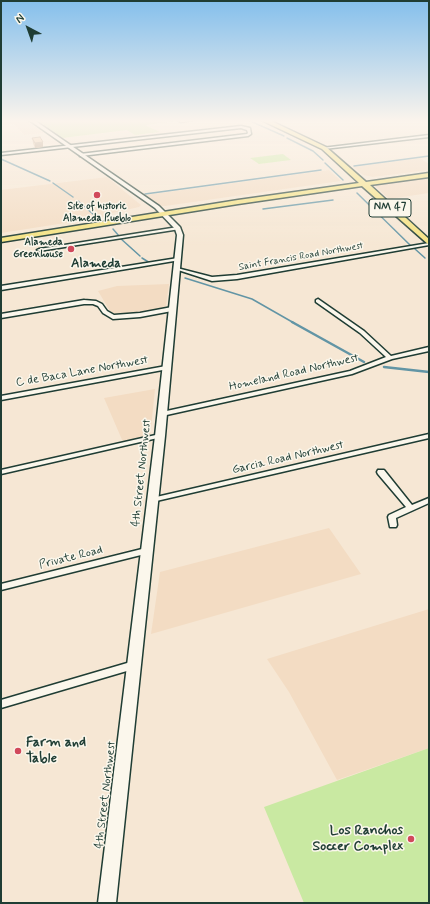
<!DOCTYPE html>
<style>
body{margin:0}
#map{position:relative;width:430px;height:904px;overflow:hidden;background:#f6e7d4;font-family:Mynerve,sans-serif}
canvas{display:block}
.frame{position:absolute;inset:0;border:2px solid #1f3d34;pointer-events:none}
.north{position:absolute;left:8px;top:8px;width:40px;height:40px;-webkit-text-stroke:3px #fbf7ec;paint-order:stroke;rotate:319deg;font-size:11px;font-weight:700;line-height:16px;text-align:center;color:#1f3d34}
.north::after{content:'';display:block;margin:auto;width:14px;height:18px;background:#1f3d34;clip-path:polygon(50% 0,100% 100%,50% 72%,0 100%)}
</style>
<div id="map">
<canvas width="430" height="904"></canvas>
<div class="frame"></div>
<div class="north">N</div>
</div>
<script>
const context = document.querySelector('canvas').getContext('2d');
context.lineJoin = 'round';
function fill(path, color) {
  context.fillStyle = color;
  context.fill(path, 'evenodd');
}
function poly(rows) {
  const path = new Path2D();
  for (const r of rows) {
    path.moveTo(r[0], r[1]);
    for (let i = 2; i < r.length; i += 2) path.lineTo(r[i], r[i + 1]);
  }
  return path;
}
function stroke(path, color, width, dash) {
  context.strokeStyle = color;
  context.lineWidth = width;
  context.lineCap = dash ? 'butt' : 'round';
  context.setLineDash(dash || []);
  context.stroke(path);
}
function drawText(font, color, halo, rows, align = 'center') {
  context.font = font + ' Mynerve,sans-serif';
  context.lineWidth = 3;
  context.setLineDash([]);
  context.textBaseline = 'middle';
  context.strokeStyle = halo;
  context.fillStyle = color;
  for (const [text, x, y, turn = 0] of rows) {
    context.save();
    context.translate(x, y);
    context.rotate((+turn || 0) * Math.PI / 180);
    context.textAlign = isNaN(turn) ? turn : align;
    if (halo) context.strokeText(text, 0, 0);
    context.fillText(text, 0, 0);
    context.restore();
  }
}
fill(poly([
 [1,120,25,120,44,133,24,135,14,124,1,125],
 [420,158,429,164,429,170,373,177,363,175,353,167],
 [329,170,341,181,165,206,161,206,145,195],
 [107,177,141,205,139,207,112,213,110,216,1,233,1,190],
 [429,177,429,193,389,199,375,186,377,184],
 [169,284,166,306,158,309,123,314,114,314,110,311,98,291,117,286],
 [155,389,150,438,123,442,104,398],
 [329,528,361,574,151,634,160,572],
 [429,609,429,748,337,780,289,692,267,659]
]), '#f3dcc3');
fill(poly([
 [37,120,184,120,145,125,160,132,135,135,127,130,63,138],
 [283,154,291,160,259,164,250,158],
 [429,748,429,903,304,903,264,807]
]), '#c9e9a2');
stroke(poly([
 [248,120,284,136],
 [287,138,313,151,323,160],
 [1,159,50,181],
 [325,163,343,180],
 [354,166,429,156],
 [53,183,73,197],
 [357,193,410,245],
 [145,194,321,170],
 [78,201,93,214],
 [263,209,333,200],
 [113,229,119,236],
 [120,238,140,256],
 [415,249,425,258],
 [142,258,150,263],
 [185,278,252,299,294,323]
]), '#6295a5', 1.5);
stroke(poly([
 [292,322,364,362],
 [384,367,429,372]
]), '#6295a5', 2.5);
const street = poly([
 [180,120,193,120,181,122,179,121,180,120],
 [241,126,250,128,251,134,248,136,81,156,80,156,80,154,247,134,248,133,247,130,241,128,1,155,1,153,241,126],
 [429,135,429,137,324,149,322,148,429,135],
 [178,227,180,228,180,229,39,251,37,250,39,249,178,227],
 [429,243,429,245,237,279,212,281,175,269,177,268,212,277,237,275,429,243],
 [178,258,180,259,180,260,1,290,1,286,178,258],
 [318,299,364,331,391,356,429,347,429,351,392,359,352,374,162,416,160,415,159,414,162,412,350,371,386,357,360,333,316,302,316,300,318,299],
 [84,300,96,301,102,304,107,311,114,315,140,313,172,307,175,309,172,311,140,317,113,319,103,313,98,306,93,304,84,304,1,318,1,314,84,300],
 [166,366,168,367,169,368,168,369,1,400,1,396,166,366],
 [160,434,163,436,162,437,1,474,1,470,160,434],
 [429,434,429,438,152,502,148,500,152,498,429,434],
 [378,470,384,470,412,505,429,498,429,503,396,518,397,525,396,527,390,527,388,517,389,515,406,507,378,474,377,472,378,470],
 [146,548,149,549,150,551,149,553,1,590,1,584,146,548],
 [134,661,137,662,139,665,137,668,1,708,1,700,134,661]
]);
const secondary = poly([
 [29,120,34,120,159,206,180,227,183,235,165,436,116,903,98,903,155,436,177,235,175,229,155,208,29,120]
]);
const primary = poly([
 [261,120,269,120,326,147,366,182,429,173,429,177,370,185,429,239,429,245,362,186,238,204,1,242,1,238,238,200,359,183,322,149,261,120]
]);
stroke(street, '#1f3d34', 3);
stroke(secondary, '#1f3d34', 3);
stroke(primary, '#1f3d34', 3);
fill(street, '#fbf7ec');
fill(secondary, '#fbf7ec');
fill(primary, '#f5e382');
fill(poly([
 [32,138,43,142,43,147,35,148,33,143]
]), '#cba886');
fill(poly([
 [43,142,43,147,35,148,35,143]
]), '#a5886d');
const building = poly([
 [40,137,43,142,35,143,32,138,40,137]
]);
fill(building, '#ecc39c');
stroke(building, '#a5886d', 1);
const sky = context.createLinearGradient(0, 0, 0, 247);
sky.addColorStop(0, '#84bfec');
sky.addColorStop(0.49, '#fbf4ec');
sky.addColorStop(1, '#fbf4ec00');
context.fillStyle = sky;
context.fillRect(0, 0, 430, 247);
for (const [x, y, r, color] of [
 [97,195,4,"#d1495b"],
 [71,249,4,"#d1495b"],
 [18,751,4,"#d1495b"],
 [411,839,4,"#d1495b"]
]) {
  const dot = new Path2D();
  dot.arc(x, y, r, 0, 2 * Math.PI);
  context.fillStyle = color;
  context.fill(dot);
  stroke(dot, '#fbf7ec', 1.5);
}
drawText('bold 10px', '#1f3d34', '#fbf7ec', [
 ["Site of historic",97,207],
 ["Alameda Pueblo",97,219],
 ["Alameda",63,243,"right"],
 ["Greenhouse",63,255,"right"]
]);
drawText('10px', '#1f3d34', '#fbf7ec', [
 ["Saint Francis Road Northwest",301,257,-10]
]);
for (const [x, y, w] of [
 [390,208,42]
]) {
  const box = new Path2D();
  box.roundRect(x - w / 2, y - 9, w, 18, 3);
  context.fillStyle = '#fbf7ec';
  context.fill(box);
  stroke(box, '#1f3d34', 1);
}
drawText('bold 11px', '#1f3d34', null, [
 ["NM 47",390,208]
]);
drawText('12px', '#1f3d34', '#fbf7ec', [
 ["C de Baca Lane Northwest",82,372,-10],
 ["Homeland Road Northwest",294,373,-13],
 ["Garcia Road Northwest",288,458,-13],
 ["4th Street Northwest",142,473,-84],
 ["Private Road",71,558,-14],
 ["4th Street Northwest",106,795,-83]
]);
drawText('bold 13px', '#1f3d34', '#fbf7ec', [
 ["Alameda",96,264]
]);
drawText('bold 14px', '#1f3d34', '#fbf7ec', [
 ["Farm and",26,743],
 ["Table",26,759],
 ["Los Ranchos",403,831,"right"],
 ["Soccer Complex",403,847,"right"]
], 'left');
</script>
